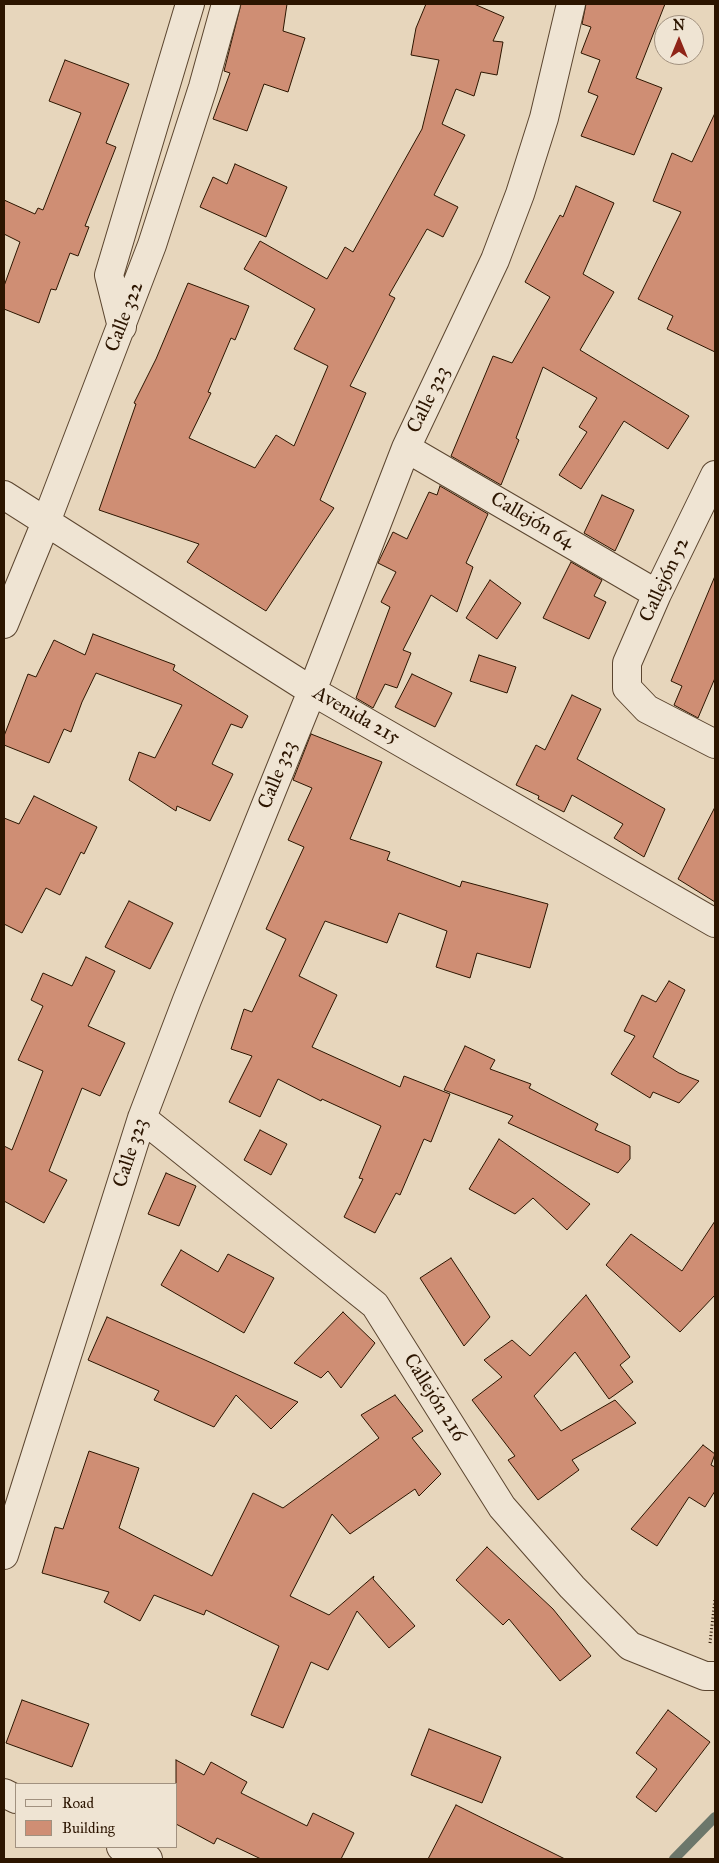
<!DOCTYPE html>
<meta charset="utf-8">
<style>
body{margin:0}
#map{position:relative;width:719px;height:1863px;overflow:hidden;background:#e7d6bc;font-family:"IM FELL Great Primer",serif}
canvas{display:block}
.frame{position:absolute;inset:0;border:5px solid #2c1500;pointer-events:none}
.legend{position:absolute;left:15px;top:1783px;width:162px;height:65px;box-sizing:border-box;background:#efe4d3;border:1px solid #a1917f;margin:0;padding:6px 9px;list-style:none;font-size:15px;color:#2c1500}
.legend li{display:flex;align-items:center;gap:10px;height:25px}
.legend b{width:25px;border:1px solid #a1917f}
.north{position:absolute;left:654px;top:15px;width:50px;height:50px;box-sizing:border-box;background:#efe4d3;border:1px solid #a1917f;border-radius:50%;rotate:0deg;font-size:14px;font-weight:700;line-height:20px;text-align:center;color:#2c1500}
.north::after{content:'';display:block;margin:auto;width:18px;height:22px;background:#8f2418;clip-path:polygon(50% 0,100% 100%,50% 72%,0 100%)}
</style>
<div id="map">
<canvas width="719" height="1863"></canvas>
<div class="frame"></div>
<ul class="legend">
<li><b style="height:6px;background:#efe4d3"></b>Road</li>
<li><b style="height:14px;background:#cf8e74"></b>Building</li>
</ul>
<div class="north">N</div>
</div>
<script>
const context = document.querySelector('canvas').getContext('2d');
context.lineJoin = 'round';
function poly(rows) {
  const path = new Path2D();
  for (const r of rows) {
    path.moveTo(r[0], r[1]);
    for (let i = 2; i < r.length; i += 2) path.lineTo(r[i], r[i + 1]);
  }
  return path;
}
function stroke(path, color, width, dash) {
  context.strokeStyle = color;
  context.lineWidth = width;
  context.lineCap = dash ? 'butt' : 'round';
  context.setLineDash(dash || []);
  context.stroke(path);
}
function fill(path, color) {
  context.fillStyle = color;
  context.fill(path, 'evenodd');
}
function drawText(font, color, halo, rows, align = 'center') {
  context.font = font + ' "IM FELL Great Primer",serif';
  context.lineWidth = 4.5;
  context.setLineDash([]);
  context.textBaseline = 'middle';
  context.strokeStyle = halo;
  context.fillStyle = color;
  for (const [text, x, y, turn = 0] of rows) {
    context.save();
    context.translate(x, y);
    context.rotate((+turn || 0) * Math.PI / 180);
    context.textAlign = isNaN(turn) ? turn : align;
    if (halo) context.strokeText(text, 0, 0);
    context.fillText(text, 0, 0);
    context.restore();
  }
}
stroke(poly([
 [674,1859,715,1817]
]), '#6c776b', 10);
const building = poly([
 [241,4,287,4,283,31,305,38,288,92,264,84,247,131,213,119,230,73,224,71,241,4],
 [426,4,474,4,504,17,493,41,503,42,497,75,481,72,474,96,456,89,442,124,465,135,434,195,458,207,443,237,427,229,389,295,395,298,350,386,366,393,320,500,334,508,266,611,187,562,199,544,99,510,136,404,134,403,156,359,188,283,249,306,235,340,231,338,208,392,211,393,189,438,255,468,276,435,294,446,328,366,294,349,315,309,244,269,260,241,327,279,345,247,353,252,422,129,439,60,411,55,416,28,426,4],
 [586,4,665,4,636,78,662,88,634,155,581,136,598,96,588,92,600,60,581,53,591,27,582,24,586,4],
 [65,60,129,84,106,143,116,147,85,226,89,227,78,256,70,253,56,290,51,289,39,323,4,309,4,286,20,242,4,234,4,200,35,214,38,208,43,210,81,113,49,101,65,60],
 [715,113,715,352,667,329,673,316,638,299,681,212,653,201,672,153,692,162,715,113],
 [235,164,287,187,266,237,200,207,213,177,227,184,235,164],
 [576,186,614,203,583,274,614,292,580,350,689,416,668,449,624,421,581,489,559,475,587,432,579,427,597,398,543,367,516,438,519,440,501,485,451,456,493,356,512,363,550,297,525,282,560,215,563,217,576,186],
 [440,486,488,514,466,563,473,567,457,612,431,595,403,650,411,653,397,688,385,684,373,708,356,698,390,607,381,602,396,572,378,563,393,532,407,539,429,492,437,495,440,486],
 [602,495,634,510,615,551,584,533,602,495],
 [571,562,602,580,594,596,606,602,589,639,543,618,571,562],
 [715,576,715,678,698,718,674,705,682,686,671,681,715,576],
 [490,580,521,603,497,639,466,618,490,580],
 [93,634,175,665,173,670,248,716,242,728,231,724,212,764,233,774,210,821,177,806,176,811,129,780,139,752,155,758,182,705,96,673,82,702,71,732,64,729,49,763,4,745,4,736,28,674,36,677,54,640,85,655,93,634],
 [479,655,516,667,507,693,470,681,479,655],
 [412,674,452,693,435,727,395,707,412,674],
 [572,695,601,709,577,759,665,809,644,857,614,838,623,824,572,795,564,812,538,799,539,796,516,785,536,745,545,750,572,695],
 [311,734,382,762,350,839,390,852,387,860,460,887,462,881,548,904,530,968,477,953,470,978,436,967,447,931,399,913,387,943,325,921,299,976,337,995,312,1047,400,1087,404,1076,450,1094,431,1142,424,1139,400,1195,396,1193,375,1233,344,1217,363,1179,359,1178,381,1126,322,1099,321,1101,278,1079,260,1117,229,1102,252,1056,231,1049,244,1009,252,1012,286,939,266,929,304,847,288,840,312,788,293,780,311,734],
 [34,796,97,827,84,854,81,852,60,895,46,888,22,933,4,924,4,818,19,824,34,796],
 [715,807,715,902,678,879,715,807],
 [129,901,173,923,150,969,105,947,129,901],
 [86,957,115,971,88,1026,125,1043,100,1096,82,1088,49,1171,67,1180,44,1223,4,1201,4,1146,12,1150,43,1071,18,1060,43,1006,31,1000,43,973,72,986,86,957],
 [669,981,685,990,653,1057,679,1073,699,1081,679,1103,653,1092,650,1098,611,1074,635,1036,624,1031,642,995,656,1002,669,981],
 [465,1046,495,1060,490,1069,531,1084,529,1088,598,1124,595,1130,630,1146,630,1159,618,1173,508,1123,513,1116,444,1090,465,1046],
 [260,1130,287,1144,271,1175,244,1160,260,1130],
 [499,1139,590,1204,567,1230,533,1198,515,1214,469,1189,499,1139],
 [166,1173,196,1186,179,1226,148,1214,166,1173],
 [715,1221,715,1295,680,1332,606,1265,631,1234,682,1271,715,1221],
 [181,1250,218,1272,228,1254,274,1278,244,1333,161,1285,181,1250],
 [451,1258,490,1317,464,1346,420,1278,451,1258],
 [586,1295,630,1357,620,1365,633,1382,609,1399,575,1352,534,1396,561,1431,615,1400,636,1423,572,1460,579,1470,538,1500,508,1460,515,1456,472,1400,502,1377,484,1360,512,1340,530,1356,586,1295],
 [343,1312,375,1343,341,1388,328,1371,321,1378,294,1363,343,1312],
 [107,1317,205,1360,298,1402,271,1429,236,1395,214,1427,154,1400,159,1391,88,1360,107,1317],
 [395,1395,423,1431,412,1438,441,1474,419,1496,415,1489,350,1534,332,1514,290,1596,329,1615,374,1576,373,1579,415,1626,389,1648,357,1611,328,1670,311,1662,283,1728,251,1715,279,1646,206,1610,204,1615,154,1595,140,1621,104,1602,109,1592,42,1573,55,1527,63,1529,89,1451,139,1468,119,1528,212,1576,253,1493,283,1508,379,1438,361,1415,395,1395],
 [703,1445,715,1454,711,1465,715,1467,715,1491,705,1507,689,1497,657,1546,631,1529,703,1445],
 [487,1547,553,1609,591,1656,560,1681,509,1619,503,1625,456,1580,487,1547],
 [22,1700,89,1724,72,1767,6,1743,22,1700],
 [668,1710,710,1742,656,1812,636,1797,657,1769,636,1753,668,1710],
 [429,1729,501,1757,482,1803,411,1775,429,1729],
 [176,1760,204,1775,211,1762,247,1782,241,1793,307,1826,313,1813,354,1833,341,1859,261,1859,217,1838,214,1844,176,1824,176,1760],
 [456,1805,565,1859,428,1859,456,1805]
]);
fill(building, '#cf8e74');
stroke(building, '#2c1500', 1);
const minor = poly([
 [122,327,109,275,190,4],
 [406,448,657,594],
 [715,475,657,594,627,663,627,688,647,709,715,744],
 [4,495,312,691,715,923],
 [4,624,46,522,152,245,203,87,226,4],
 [142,1118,375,1305,502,1507,572,1587,630,1646,705,1676,715,1676],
 [4,1555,142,1118,187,1000,312,691,406,448,495,260,520,194,544,118,571,4],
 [4,1793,16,1799],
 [121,1847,148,1859]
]);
stroke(minor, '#5b452f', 30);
stroke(poly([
 [710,1643,715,1599]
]), '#2c1500', 3, [1, 2.5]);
stroke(minor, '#efe4d3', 28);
drawText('20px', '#2c1500', '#efe4d3', [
 ["Calle 322",125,317,-69],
 ["Calle 323",429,400,-64],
 ["Callejón 64",532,521,30],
 ["Callejón 52",665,580,-65],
 ["Avenida 215",356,716,30],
 ["Calle 323",278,775,-68],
 ["Calle 323",131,1153,-72],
 ["Callejón 216",434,1398,58]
]);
</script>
